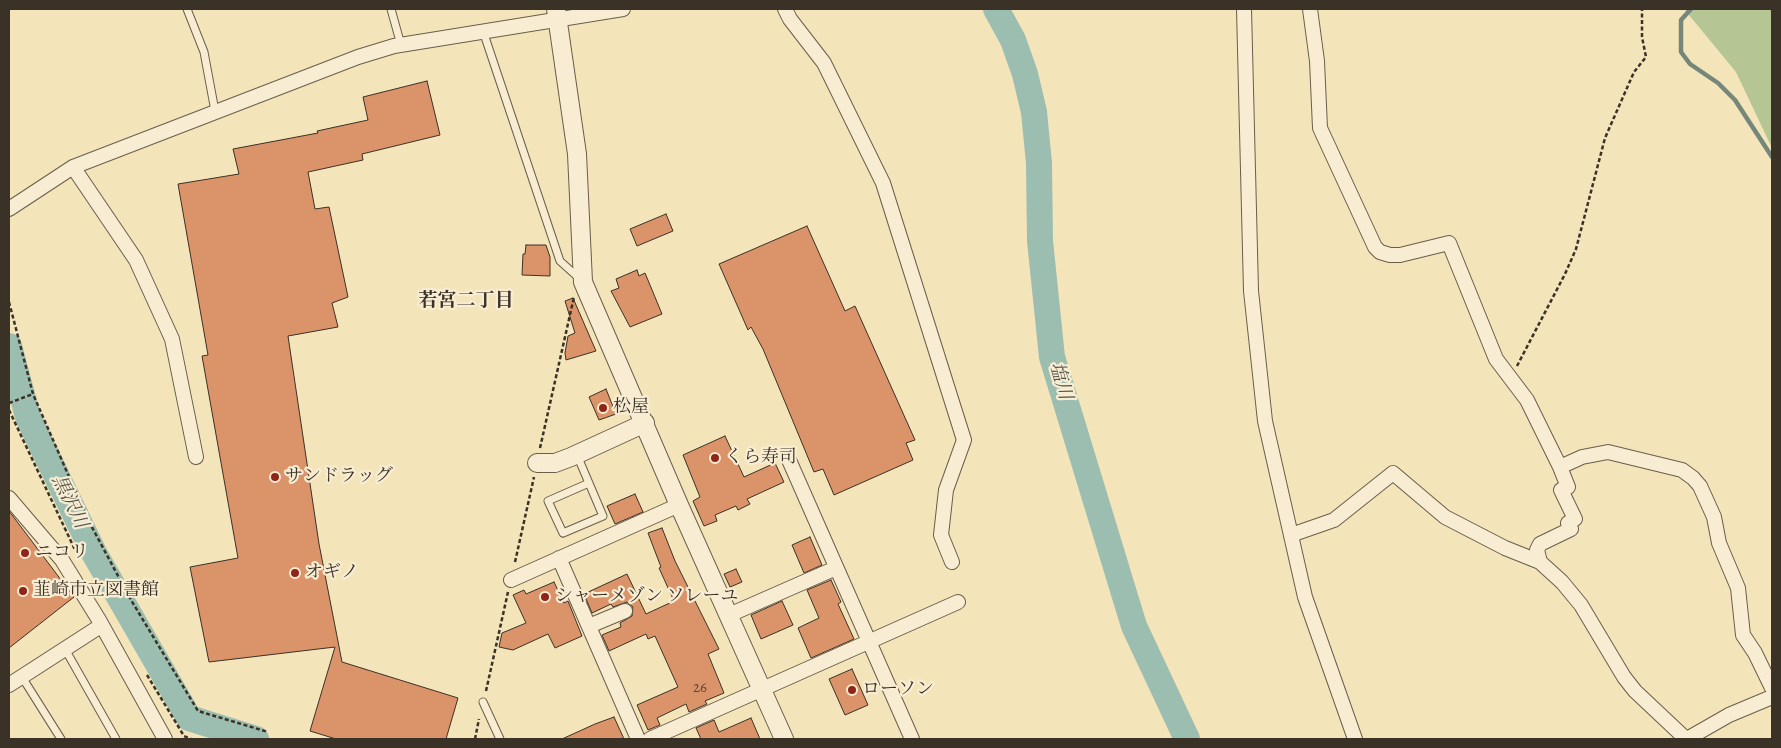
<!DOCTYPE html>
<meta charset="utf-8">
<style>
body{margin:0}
#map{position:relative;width:1781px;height:748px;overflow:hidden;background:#f4e4b9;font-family:Alegreya,serif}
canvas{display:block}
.frame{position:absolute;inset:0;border:10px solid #3a3127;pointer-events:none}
</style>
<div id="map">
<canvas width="1781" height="748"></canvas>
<div class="frame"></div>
</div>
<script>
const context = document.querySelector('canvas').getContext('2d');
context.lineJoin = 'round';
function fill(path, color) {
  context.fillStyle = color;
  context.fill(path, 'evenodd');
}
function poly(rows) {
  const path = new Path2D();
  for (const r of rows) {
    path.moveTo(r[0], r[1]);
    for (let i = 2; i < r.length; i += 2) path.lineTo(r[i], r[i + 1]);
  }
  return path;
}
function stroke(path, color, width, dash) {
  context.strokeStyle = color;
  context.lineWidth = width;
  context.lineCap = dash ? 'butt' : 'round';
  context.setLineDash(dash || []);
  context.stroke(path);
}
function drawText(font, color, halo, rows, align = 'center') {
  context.font = font + ' Alegreya,"Noto Serif JP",serif';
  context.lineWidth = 4.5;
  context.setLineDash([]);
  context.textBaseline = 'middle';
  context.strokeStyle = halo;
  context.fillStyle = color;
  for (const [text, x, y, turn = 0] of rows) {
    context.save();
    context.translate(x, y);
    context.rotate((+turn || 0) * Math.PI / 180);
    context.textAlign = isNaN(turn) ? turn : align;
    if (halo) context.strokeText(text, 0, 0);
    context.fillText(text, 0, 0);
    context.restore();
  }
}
fill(poly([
 [1684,9,1772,9,1772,148,1736,72]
]), '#b5c594');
stroke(poly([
 [1691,9,1681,20,1681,52,1690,64,1718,83,1735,100,1772,157]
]), '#75867a', 4.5);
stroke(poly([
 [996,9,1013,40,1025,74,1034,112,1039,163,1040,241,1052,357,1134,626,1187,739],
 [9,346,28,417,94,553,189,718,256,739]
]), '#9cbeb1', 26);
const building = poly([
 [427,81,440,135,362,154,363,160,308,172,315,209,329,207,348,297,332,303,338,327,288,336,319,544,342,662,458,698,446,739,336,739,310,731,335,647,209,662,190,567,238,558,202,356,208,355,178,184,239,174,233,149,318,133,317,131,368,120,363,97,427,81],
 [666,214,673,231,637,246,630,229,666,214],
 [807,226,845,311,855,306,915,440,906,443,913,460,834,495,823,469,814,472,763,349,751,327,748,330,719,264,807,226],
 [526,245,546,245,550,257,550,276,522,275,523,254,525,254,526,245],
 [637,270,639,276,645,273,662,314,630,327,611,291,619,288,616,279,637,270],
 [573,298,596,351,566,360,565,353,568,336,575,333,565,301,573,298],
 [606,389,616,414,599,420,589,397,606,389],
 [725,436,744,477,775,463,784,482,747,499,750,504,738,510,736,506,715,515,717,521,704,526,693,501,700,497,683,455,725,436],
 [635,494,643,512,615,524,607,506,635,494],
 [9,511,74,597,9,648,9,511],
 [662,528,675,561,719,649,708,654,724,693,705,701,707,704,689,712,686,704,657,718,660,725,648,730,637,705,678,687,655,636,648,639,646,634,609,651,602,635,621,627,620,623,632,616,633,607,627,602,613,607,611,604,592,613,584,594,627,574,646,614,674,601,659,568,661,567,648,533,662,528],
 [810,537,822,565,804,573,792,545,810,537],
 [736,569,742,582,730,587,724,574,736,569],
 [831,580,841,602,838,604,854,639,811,658,798,628,819,618,807,590,831,580],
 [554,582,564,603,568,601,582,636,555,648,548,634,513,650,499,647,502,633,526,623,513,595,524,590,526,594,554,582],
 [782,601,793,625,761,639,751,615,782,601],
 [852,669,868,705,845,715,829,679,852,669],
 [614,717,624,739,562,739,595,724,614,717],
 [751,718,760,739,701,739,696,728,714,720,719,732,751,718]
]);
fill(building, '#db936a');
stroke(building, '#3a3127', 1);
const service = poly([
 [187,9,204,52,215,111],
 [391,9,401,45],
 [483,31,560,261,580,279],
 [577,455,603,516,563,533,548,501,589,483],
 [65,649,116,739],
 [22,677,61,739],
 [483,702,500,739]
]);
const minor = poly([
 [785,9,790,19,824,63,883,183,964,440,946,490,941,535,952,562],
 [1244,9,1251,291,1265,421,1305,597,1355,739],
 [1310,9,1317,61,1320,128,1375,247,1380,252,1390,255,1400,255,1449,243,1496,359,1527,400,1560,467,1582,457,1608,452,1682,470,1693,478,1700,486,1714,517,1719,543,1738,588,1743,635,1755,653,1772,688],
 [73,167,136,260,172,339,196,457],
 [9,209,73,167,358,57,394,46,623,9],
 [789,460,912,739],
 [9,498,62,560,99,620,165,739],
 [1291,535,1334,520,1393,473,1445,517,1505,548,1540,562,1562,582,1581,605,1624,677,1635,691,1686,739],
 [559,558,638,739],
 [1540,562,1537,550,1540,544,1571,529,1568,523,1575,519,1561,490,1568,487,1560,467],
 [511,580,679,505],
 [729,615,836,568],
 [589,626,625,611],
 [9,685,102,625],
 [650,739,958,602],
 [1687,739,1729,715,1772,697]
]);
const tertiary = poly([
 [556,9,577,154,583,282,679,505,784,739],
 [537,463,555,463,571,457,645,423]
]);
stroke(service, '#685e4c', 9);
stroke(minor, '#685e4c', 16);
stroke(tertiary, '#685e4c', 20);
stroke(poly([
 [9,302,33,394,87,518,131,600,198,711,268,732],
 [1517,366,1565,274,1576,249,1605,138,1634,72,1646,57,1642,37,1642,9],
 [9,403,33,394],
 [9,410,77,554],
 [540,448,574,297],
 [515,562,534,477],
 [147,675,184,736,191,739],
 [486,691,508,592],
 [475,739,479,719]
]), '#3a3127', 2.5, [4, 2.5]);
stroke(service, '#f8edd2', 7);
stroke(minor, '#f8edd2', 14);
stroke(tertiary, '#f8edd2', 18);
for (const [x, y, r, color] of [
 [603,408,5,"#8f2418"],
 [715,458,5,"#8f2418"],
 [275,477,5,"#8f2418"],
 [25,553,5,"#8f2418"],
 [295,573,5,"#8f2418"],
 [23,591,5,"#8f2418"],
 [545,597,5,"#8f2418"],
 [852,690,5,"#8f2418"]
]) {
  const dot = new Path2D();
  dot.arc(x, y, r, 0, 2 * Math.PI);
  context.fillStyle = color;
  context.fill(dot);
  stroke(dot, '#f8edd2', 2);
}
drawText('15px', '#624a38', null, [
 ["26",700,688]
]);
drawText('18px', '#3a3127', '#f8edd2', [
 ["松屋",613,408],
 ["くら寿司",725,458],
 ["サンドラッグ",285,477],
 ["ニコリ",35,553],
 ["オギノ",305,573],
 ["韮崎市立図書館",33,591],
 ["シャーメゾン ソレーユ",555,597],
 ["ローソン",862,690]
], 'left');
drawText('bold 19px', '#3a3127', '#f8edd2', [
 ["若宮二丁目",466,301]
]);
drawText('italic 19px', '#52544a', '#f8edd2', [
 ["塩川",1060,381,74],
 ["黒沢川",69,502,64]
]);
</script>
